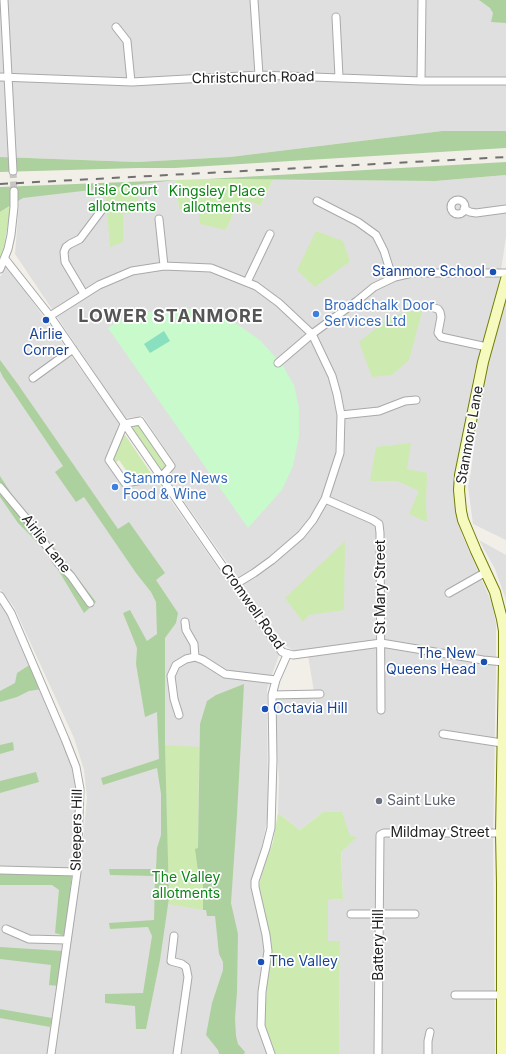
<!DOCTYPE html>
<style>
body{margin:0}
canvas{display:block;background:#f2efe9}
</style>
<canvas width="506" height="1054"></canvas>
<script>
const context = document.querySelector('canvas').getContext('2d');
context.lineJoin = 'round';
function fill(path, color) {
  context.fillStyle = color;
  context.fill(path, 'evenodd');
}
function poly(rows) {
  const path = new Path2D();
  for (const r of rows) {
    if (r.length === 3) {
      path.moveTo(r[0] + r[2], r[1]);
      path.arc(r[0], r[1], r[2], 0, 2 * Math.PI);
      continue;
    }
    path.moveTo(r[0], r[1]);
    for (let i = 2; i < r.length; i += 2) path.lineTo(r[i], r[i + 1]);
  }
  return path;
}
function stroke(path, color, width, dash) {
  context.strokeStyle = color;
  context.lineWidth = width;
  context.lineCap = dash ? 'butt' : 'round';
  context.setLineDash(dash || []);
  context.stroke(path);
}
function drawText(font, color, halo, rows, align = 'center') {
  context.font = font + ' Inter,sans-serif';
  context.lineWidth = 3.5;
  context.setLineDash([]);
  context.textBaseline = 'middle';
  context.strokeStyle = halo;
  context.fillStyle = color;
  for (const [text, x, y, turn = 0] of rows) {
    context.save();
    context.translate(x, y);
    context.rotate((+turn || 0) * Math.PI / 180);
    context.textAlign = isNaN(turn) ? turn : align;
    if (halo) context.strokeText(text, 0, 0);
    context.fillText(text, 0, 0);
    context.restore();
  }
}
fill(poly([
 [0,0,506,0,506,131,442,131,230,157,137,162,0,157],
 [506,175,506,236,500,278,474,374,457,469,455,487,456,513,462,535,492,603,496,624,496,671,493,843,495,1054,339,1054,340,942,328,941,328,900,343,899,341,852,350,837,323,812,300,830,278,813,279,780,274,695,314,692,307,649,295,652,285,645,167,477,175,464,143,416,125,418,15,254,20,191,176,180,179,209,198,208,226,230,239,202,252,202,260,206,273,180,435,181],
 [6,264,119,423,108,455,128,484,157,481,279,655,267,689,268,815,263,841,252,879,265,947,259,1012,269,1054,54,1054,80,872,87,798,84,770,74,738,14,607,0,589,0,276,1,276],
 [506,295,506,540,473,524,468,486,471,472,480,393],
 [479,540,506,555,506,600,495,569],
 [0,603,9,613,74,767,77,813,64,931,47,1054,0,1054]
]), '#e0dfdf');
fill(poly([
 [207,179,273,180,260,206,252,202,239,202,226,230,200,224,198,208,179,209,176,180],
 [137,183,139,212,123,214,123,242,110,247,105,185],
 [11,206,4,246,0,259,0,212],
 [316,231,343,241,350,262,345,265,315,287,297,270],
 [423,308,409,360,392,375,372,377,359,342,390,317],
 [137,425,140,426,168,465,163,472,159,472,131,430,132,428],
 [125,435,153,476,130,480,124,477,128,473,119,460,115,463,113,459,114,454,122,436],
 [411,443,407,469,427,473,426,503,427,522,409,514,419,491,397,481,370,481,376,447],
 [345,541,344,610,309,615,303,622,285,598],
 [165,745,199,747,198,849,196,849,198,871,203,883,203,910,168,904,169,898],
 [323,812,342,812,350,836,357,837,341,852,343,899,328,900,328,941,340,941,339,1054,274,1054,264,1024,268,973,262,903,259,886,262,874,273,842,278,813,300,830]
]), '#cdebb0');
fill(poly([
 [479,0,506,0,506,23,491,22,493,13,490,8],
 [442,131,506,131,506,148,175,168,138,168,0,172,0,157,137,162,230,157],
 [506,162,506,175,435,181,207,179],
 [176,180,23,198,0,212,0,187],
 [0,360,17,383,118,529,129,522,165,573,156,580,178,613,176,623,165,638,165,745,169,898,160,960,146,1029,136,1029,135,1006,105,1003,105,994,143,993,152,936,148,927,110,929,109,923,154,920,155,876,110,875,109,869,156,869,157,848,161,835,161,794,157,768,103,785,101,778,159,759,157,712,145,717,136,664,137,648,123,613,130,610,147,641,157,634,156,602,151,592,136,573,84,497,76,502,55,472,63,466,3,377,0,371],
 [0,476,13,496,44,537,58,552,96,602,84,613,48,553,18,523,0,497],
 [31,664,42,689,29,691,17,697,0,702,0,691,15,683,17,673],
 [244,684,237,815,231,903,238,934,237,992,235,1018,236,1036,238,1044,245,1052,244,1054,219,1054,218,1050,206,1035,212,1003,223,970,223,962,219,954,215,916,207,916,206,910,203,910,203,883,198,871,195,849,198,848,200,724,207,701,216,695],
 [13,742,14,750,0,754,0,745],
 [36,772,39,782,0,793,0,781],
 [0,873,72,875,65,936,55,933,59,890,52,885,0,885],
 [0,947,63,951,58,986,49,985,51,965,0,959],
 [0,1009,52,1018,50,1027,0,1018]
]), '#add19e');
fill(poly([
 [193,309,216,313,237,324,261,341,283,366,294,385,299,408,299,436,293,466,282,490,248,528,108,328,121,320,153,311]
]), '#c8facc');
fill(poly([
 [164,331,170,341,150,353,144,344]
]), '#88e0be');
stroke(poly([
 [13,171,14,191]
]), '#c8c6c1', 7, [7, 3.5]);
const street = poly([
 [4,0,13,171],
 [254,0,259,75],
 [336,17,339,77],
 [116,27,127,41,131,82],
 [0,77,132,82,259,75,421,81,506,81],
 [421,81,422,0],
 [458,207,7],
 [317,201,358,222,376,235,384,251,389,267,395,277],
 [464,209,470,212,476,213,506,209],
 [159,219,164,266],
 [5,259,50,316,282,652,293,655,381,643,483,660,504,662],
 [0,269,8,249,11,235,14,207,14,191],
 [247,282,270,234],
 [84,294,65,262,64,252,66,247,70,244,80,239,101,211],
 [430,307,438,309,440,312,441,317,438,333,441,337,487,347],
 [50,316,99,285,132,271,164,266,211,268,256,286,279,303,312,334,332,376,337,394,341,415,340,453,325,499,313,520,301,535,272,560,254,573,236,584],
 [278,363,312,334,357,301,374,287,395,277,412,273,506,273],
 [33,378,73,349],
 [341,415,379,411,405,401,416,400],
 [140,421,171,466,161,477,125,483,109,460,124,424,140,421],
 [0,487,35,529,58,563,71,576,90,603],
 [325,499,373,520,379,524,380,533,381,710],
 [449,593,486,572],
 [0,596,11,613,65,739,76,767,80,789,77,872,51,1054],
 [185,622,186,630,194,644,195,657],
 [272,695,320,694],
 [179,715,174,699,171,676,176,665,186,659,195,657,203,660,225,674,276,680],
 [443,734,502,743],
 [0,870,77,872],
 [351,914,415,914],
 [6,929,29,939,67,940],
 [174,936,171,961,182,964,186,967,188,977,177,1054],
 [455,995,505,995],
 [271,1054,261,1026,262,992,268,951,266,935,255,887,255,881,266,848,271,828,273,760,272,695,276,680,287,655],
 [378,1054,380,835,384,833,501,833],
 [428,1054,428,1041,430,1032]
]);
const secondary = poly([
 [502,1054,502,884,501,833,504,662,504,631,502,619,495,592,476,551,463,520,461,511,459,490,460,475,483,362,506,279]
]);
stroke(street, '#a9a9a9', 9);
stroke(secondary, '#707d05', 12);
stroke(street, '#fff', 7);
stroke(secondary, '#f7fabf', 10);
stroke(poly([
 [0,184,506,157]
]), '#707070', 2, [8, 8]);
for (const [x, y, r, color] of [
 [493,272,4,"#1a4fb4"],
 [316,314,4,"#3f7fe0"],
 [46,320,4,"#1a4fb4"],
 [115,487,4,"#3f7fe0"],
 [484,662,4,"#1a4fb4"],
 [265,709,4,"#1a4fb4"],
 [379,801,4,"#6b7280"],
 [261,962,4,"#1a4fb4"]
]) {
  const dot = new Path2D();
  dot.arc(x, y, r, 0, 2 * Math.PI);
  context.fillStyle = color;
  context.fill(dot);
  stroke(dot, '#fff', 1.5);
}
drawText('14px', '#222', '#fff', [
 ["Christchurch Road",253,78,-1],
 ["Stanmore Lane",470,435,-80],
 ["Airlie Lane",46,544,52],
 ["St Mary Street",381,587,-90],
 ["Cromwell Road",252,607,55],
 ["Sleepers Hill",77,830,-89],
 ["Mildmay Street",440,833],
 ["Battery Hill",379,945,-90]
]);
drawText('14px', '#0c8416', '#fff', [
 ["Lisle Court",122,191],
 ["allotments",122,207],
 ["Kingsley Place",217,192],
 ["allotments",217,208],
 ["The Valley",186,878],
 ["allotments",186,894]
]);
drawText('14px', '#164399', '#fff', [
 ["Stanmore School",485,272],
 ["Airlie",46,335,"center"],
 ["Corner",46,351,"center"],
 ["The New",476,654],
 ["Queens Head",476,670],
 ["Octavia Hill",273,709,"left"],
 ["The Valley",269,962,"left"]
], 'right');
drawText('14px', '#366cbe', '#fff', [
 ["Broadchalk Door",324,306],
 ["Services Ltd",324,322],
 ["Stanmore News",123,479],
 ["Food & Wine",123,495]
], 'left');
drawText('14px', '#5b616d', '#fff', [
 ["Saint Luke",387,801]
], 'left');
context.letterSpacing = '1px';
drawText('bold 18px', '#555', '#fff', [
 ["LOWER STANMORE",171,317]
]);
context.letterSpacing = '0px';
</script>
